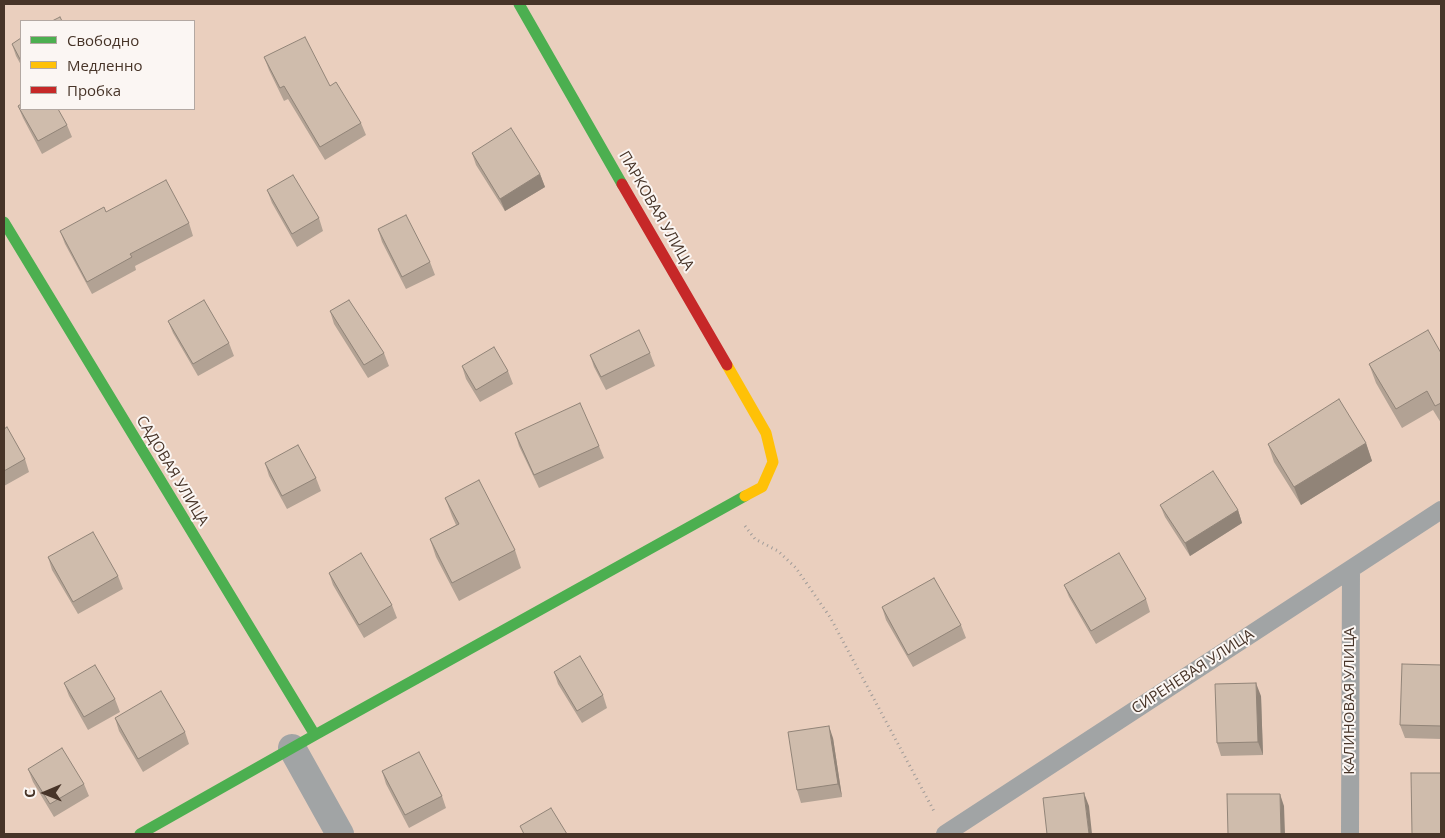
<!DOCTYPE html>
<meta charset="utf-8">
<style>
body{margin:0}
#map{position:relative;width:1445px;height:838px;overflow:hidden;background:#eacfbe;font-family:"Open Sans",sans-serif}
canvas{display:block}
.frame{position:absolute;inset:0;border:5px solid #473428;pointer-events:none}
.legend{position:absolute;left:20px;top:20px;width:175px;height:90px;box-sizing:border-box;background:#fbf6f3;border:1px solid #b3a8a2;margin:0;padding:6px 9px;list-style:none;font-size:15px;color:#473428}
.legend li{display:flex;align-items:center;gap:10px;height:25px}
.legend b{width:25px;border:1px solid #b3a8a2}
.north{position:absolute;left:20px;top:768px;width:50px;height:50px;-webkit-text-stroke:4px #fbf6f3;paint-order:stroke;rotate:269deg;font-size:14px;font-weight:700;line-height:20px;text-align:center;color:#473428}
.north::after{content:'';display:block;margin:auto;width:18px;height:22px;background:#473428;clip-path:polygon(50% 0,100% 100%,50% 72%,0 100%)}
</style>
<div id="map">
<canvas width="1445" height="838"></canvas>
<div class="frame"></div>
<ul class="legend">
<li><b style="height:6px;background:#4caf50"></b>Свободно</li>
<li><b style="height:6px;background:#ffc107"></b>Медленно</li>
<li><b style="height:6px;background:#c62828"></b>Пробка</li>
</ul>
<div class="north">С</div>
</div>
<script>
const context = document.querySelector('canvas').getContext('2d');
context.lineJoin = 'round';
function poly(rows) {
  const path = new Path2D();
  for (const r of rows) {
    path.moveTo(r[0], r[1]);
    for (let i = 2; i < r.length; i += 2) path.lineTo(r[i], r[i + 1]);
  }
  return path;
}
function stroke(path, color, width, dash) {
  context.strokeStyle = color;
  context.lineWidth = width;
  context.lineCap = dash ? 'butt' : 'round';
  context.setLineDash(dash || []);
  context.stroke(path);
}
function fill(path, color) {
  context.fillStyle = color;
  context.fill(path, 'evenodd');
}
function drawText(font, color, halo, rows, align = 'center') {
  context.font = font + ' "Open Sans",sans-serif';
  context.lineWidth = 4;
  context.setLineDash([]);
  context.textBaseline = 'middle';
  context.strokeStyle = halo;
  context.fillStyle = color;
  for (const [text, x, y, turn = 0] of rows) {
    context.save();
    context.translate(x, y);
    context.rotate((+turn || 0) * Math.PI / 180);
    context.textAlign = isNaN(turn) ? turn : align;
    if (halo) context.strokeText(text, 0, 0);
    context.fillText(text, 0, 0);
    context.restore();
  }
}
stroke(poly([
 [745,526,755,539,778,551,796,568,830,617,935,813]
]), '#a09c99', 3, [1, 4]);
stroke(poly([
 [945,834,1441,510],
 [1350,834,1351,569]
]), '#a1a4a5', 18);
stroke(poly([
 [292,748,340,834]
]), '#a1a4a5', 28);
stroke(poly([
 [519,4,622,184],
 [4,222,315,735],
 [140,834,315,735,745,496]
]), '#4caf50', 11);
stroke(poly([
 [727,365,766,433,773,462,762,487,745,496]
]), '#ffc107', 11);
stroke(poly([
 [622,184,727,365]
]), '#c62828', 11);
fill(poly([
 [21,38,21,65,16,56,12,44],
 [264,57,330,86,361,123,366,135,325,160,288,99,284,101,269,70],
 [18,106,67,125,72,137,42,154,23,118],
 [472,153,540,174,545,187,505,211,476,165],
 [267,190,319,218,323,231,297,247,272,203],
 [106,212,189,223,193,236,135,266,136,270,92,294,65,244,60,231],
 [378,229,430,262,435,275,406,289,382,242],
 [330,311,384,353,389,366,368,378,334,324],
 [168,321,229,343,234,356,198,376,173,333],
 [650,353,655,366,606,390,594,367,590,355],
 [1441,353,1441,423,1433,410,1402,428,1376,383,1369,364],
 [462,366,508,371,513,384,480,402,466,379],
 [4,429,25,459,29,472,4,486],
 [515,433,599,446,604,458,539,488,519,446],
 [1366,443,1372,461,1301,505,1274,462,1268,444],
 [265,463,316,478,321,491,287,509,269,476],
 [445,498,515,550,521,568,459,601,436,557,430,539,456,525,452,516],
 [1160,505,1238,510,1242,523,1190,556,1165,517],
 [48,557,118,576,123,589,78,614,52,570],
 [329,573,392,605,397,618,364,638,333,585],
 [1064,585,1146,599,1150,612,1096,644,1069,597],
 [882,607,961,625,966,638,913,667,886,620],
 [1441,665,1441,739,1405,738,1400,725],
 [554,672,603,695,607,708,582,723,558,684],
 [64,683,115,699,120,712,88,730,69,696],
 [1261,696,1263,755,1221,756,1217,743],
 [115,718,185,732,189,744,143,772,119,731],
 [833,738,842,797,801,803,797,790],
 [28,769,84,784,89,796,54,817,33,782],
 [382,771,442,796,446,808,409,828,386,784]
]), '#b2a294');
fill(poly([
 [540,174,545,187,505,211,500,199],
 [1366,443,1372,461,1301,505,1294,487],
 [1238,510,1242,523,1190,556,1185,543],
 [1256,683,1261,696,1263,755,1258,742],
 [829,726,833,738,842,797,838,784],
 [1084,793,1089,806,1092,834,1089,834],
 [1280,794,1284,806,1285,834,1281,834]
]), '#918478');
const building = poly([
 [60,17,62,21,52,21,60,17],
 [305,37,330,86,336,82,361,123,320,147,284,86,280,88,264,57,305,37],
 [21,38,21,61,12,44,21,38],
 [21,104,21,109,58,109,67,125,38,141,18,106,21,104],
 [511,128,540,174,500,199,472,153,511,128],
 [293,175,319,218,292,234,267,190,293,175],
 [166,180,189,223,130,254,132,257,87,282,60,231,104,207,106,212,166,180],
 [406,215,430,262,402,277,378,229,406,215],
 [204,300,229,343,193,364,168,321,204,300],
 [349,300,384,353,364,365,330,311,349,300],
 [639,330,650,353,601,377,590,355,639,330],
 [1428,330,1441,353,1441,403,1435,406,1427,391,1396,409,1369,364,1428,330],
 [494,347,508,371,476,390,462,366,494,347],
 [1339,399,1366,443,1294,487,1268,444,1339,399],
 [580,403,599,446,534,475,515,433,580,403],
 [7,427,25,459,4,471,4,429,7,427],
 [298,445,316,478,282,496,265,463,298,445],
 [1213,471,1238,510,1185,543,1160,505,1213,471],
 [479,480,515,550,452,583,430,539,459,524,445,498,479,480],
 [93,532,118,576,73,602,48,557,93,532],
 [361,553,392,605,359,625,329,573,361,553],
 [1119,553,1146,599,1091,631,1064,585,1119,553],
 [934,578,961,625,908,655,882,607,934,578],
 [580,656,603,695,577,711,554,672,580,656],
 [1402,664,1441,665,1441,726,1400,725,1402,664],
 [95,665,115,699,84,717,64,683,95,665],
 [1256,683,1258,742,1217,743,1215,684,1256,683],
 [161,691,185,732,138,759,115,718,161,691],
 [829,726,838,784,797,790,788,732,829,726],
 [62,748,84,784,50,804,28,769,62,748],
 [419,752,442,796,405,815,382,771,419,752],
 [1411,773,1441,773,1441,834,1412,834,1411,773],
 [1084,793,1089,834,1047,834,1043,798,1084,793],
 [1227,794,1280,794,1281,834,1228,834,1227,794],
 [551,808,567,834,524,834,520,826,551,808]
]);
fill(building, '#cfbcac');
stroke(building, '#918478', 1);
drawText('15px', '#473428', '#fbf6f3', [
 ["ПАРКОВАЯ УЛИЦА",656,211,60],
 ["САДОВАЯ УЛИЦА",172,471,59],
 ["СИРЕНЕВАЯ УЛИЦА",1193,672,-33],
 ["КАЛИНОВАЯ УЛИЦА",1350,701,-90]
]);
</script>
